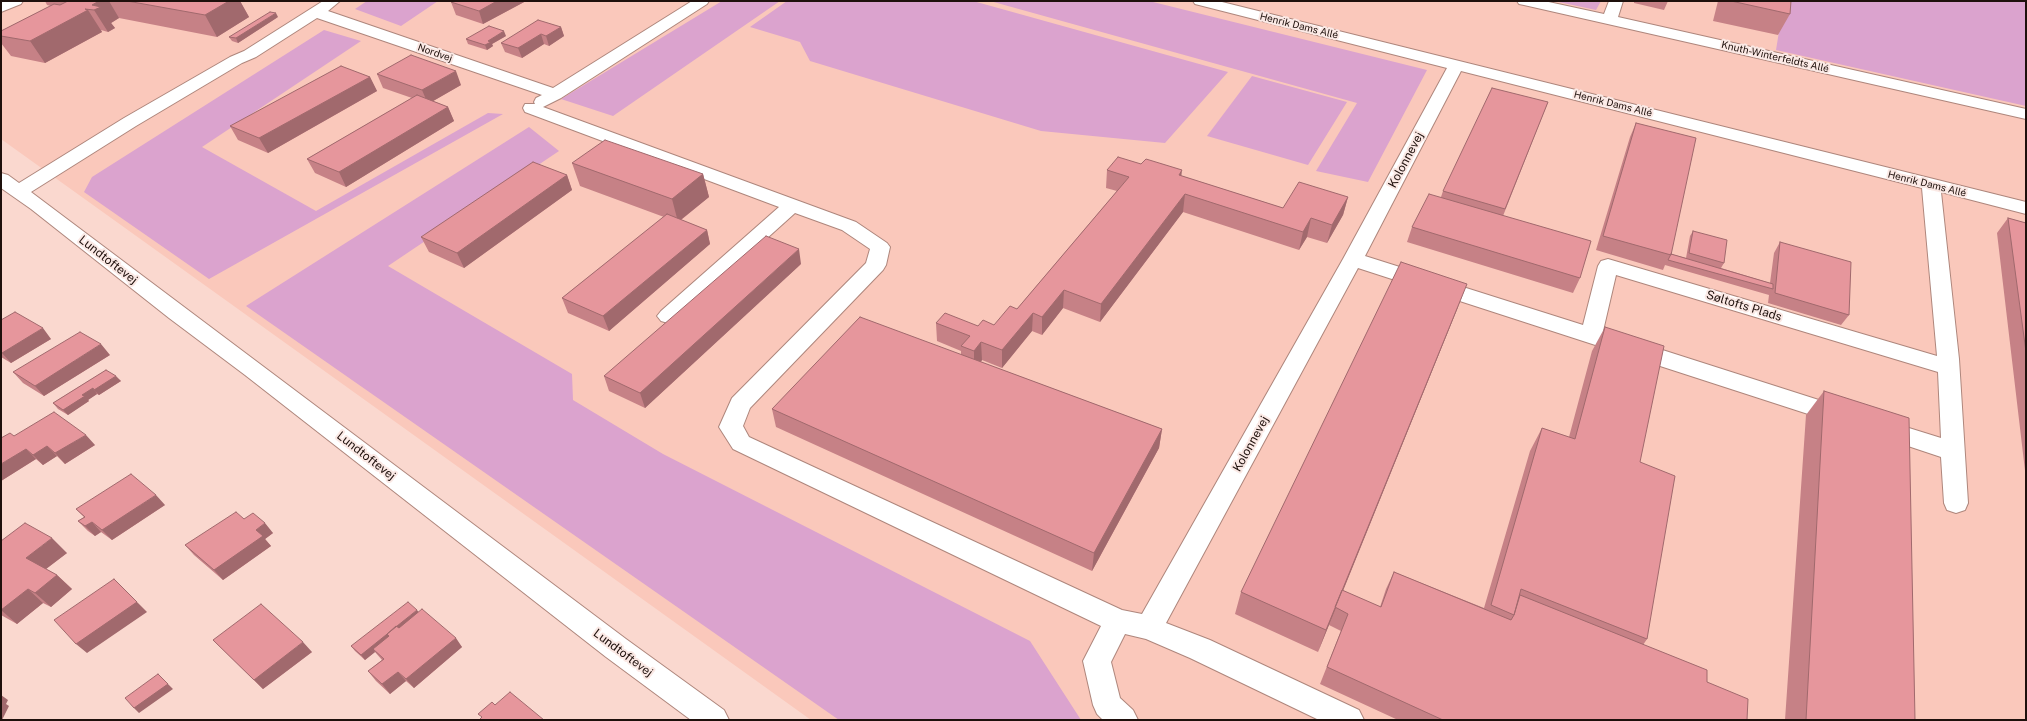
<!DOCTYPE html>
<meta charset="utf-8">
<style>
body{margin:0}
#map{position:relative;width:2027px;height:721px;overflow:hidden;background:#fad8cf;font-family:"Public Sans",sans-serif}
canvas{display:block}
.frame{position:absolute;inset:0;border:2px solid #1e100c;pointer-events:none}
</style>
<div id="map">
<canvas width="2027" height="721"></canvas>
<div class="frame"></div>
</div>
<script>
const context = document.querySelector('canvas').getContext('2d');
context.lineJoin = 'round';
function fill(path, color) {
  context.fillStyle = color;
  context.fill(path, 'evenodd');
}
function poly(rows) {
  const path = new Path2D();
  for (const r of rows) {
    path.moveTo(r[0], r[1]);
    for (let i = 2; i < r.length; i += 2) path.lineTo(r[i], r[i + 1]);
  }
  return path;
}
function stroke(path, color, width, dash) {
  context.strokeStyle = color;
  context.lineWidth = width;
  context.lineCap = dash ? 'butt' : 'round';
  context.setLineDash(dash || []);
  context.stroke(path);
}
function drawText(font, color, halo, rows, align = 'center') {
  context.font = font + ' "Public Sans",sans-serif';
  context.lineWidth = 4;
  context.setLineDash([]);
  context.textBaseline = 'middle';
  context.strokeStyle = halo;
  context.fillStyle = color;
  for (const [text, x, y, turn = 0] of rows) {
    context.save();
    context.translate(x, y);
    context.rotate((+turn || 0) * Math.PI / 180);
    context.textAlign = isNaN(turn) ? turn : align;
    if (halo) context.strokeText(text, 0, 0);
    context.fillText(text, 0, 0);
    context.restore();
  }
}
fill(poly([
 [1,1,2026,1,2026,720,811,720,1,139]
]), '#fac8bb');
fill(poly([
 [367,1,438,1,401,26,355,9],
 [722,1,780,1,613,116,561,99],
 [787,1,973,1,1228,72,1165,143,1041,131,810,61,800,42,750,27],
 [990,1,1149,1,1427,70,1368,182,1316,171,1357,103],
 [1554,1,1601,1,1596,10],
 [1784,1,2026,1,2026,106,1776,50],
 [324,30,361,41,202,147,316,211,488,113,503,114,209,279,84,192,92,177],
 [1252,76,1347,102,1308,165,1207,136],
 [529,127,559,151,388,266,572,374,573,400,663,454,1030,641,1081,720,839,720,246,306]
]), '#dba3ce');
const minor = poly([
 [4,1,23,1,21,4,1,12,1,2,4,1],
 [323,1,340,1,328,11,553,88,692,1,709,1,707,4,561,98,543,107,856,222,887,243,890,247,886,265,883,270,750,408,743,426,749,437,1122,610,1142,614,1343,259,1447,68,1195,4,1193,1,1218,1,2026,202,2026,214,1941,192,1959,359,1968,503,1965,510,1956,513,1947,510,1944,503,1941,457,1872,434,1868,428,1872,422,1880,419,1941,438,1938,372,1616,275,1603,331,1850,410,1854,416,1850,422,1842,425,1358,268,1166,623,1210,640,1359,710,1364,720,1319,720,1190,658,1146,639,1125,634,1111,662,1120,698,1133,710,1138,720,1103,720,1097,714,1093,705,1083,661,1101,626,733,449,719,427,732,398,866,263,870,249,842,230,795,213,675,321,668,323,661,321,657,316,661,311,779,207,525,112,523,108,525,104,535,104,534,102,536,98,542,95,317,18,256,57,242,63,136,126,31,192,626,639,724,710,729,720,691,720,606,657,245,375,169,318,31,209,1,188,1,173,8,175,19,183,124,118,230,57,244,51,323,1],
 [1461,71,1922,188,1937,356,1608,259,1601,261,1598,266,1583,325,1365,256,1461,71],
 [1517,1,1544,1,1604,14,1609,1,1623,1,1618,17,2026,109,2026,119,1524,5,1519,4,1517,1]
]);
stroke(minor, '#ae867c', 2);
fill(minor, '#fff');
fill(poly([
 [45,1,240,1,249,17,217,37,119,18,111,23,115,28,108,32,101,30,102,32,45,63,11,56,1,43,1,31,51,6,47,5],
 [526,1,483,24,456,15,451,2],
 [1634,1,1668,1,1664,10,1634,3],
 [1718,1,1791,1,1790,14,1778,35,1713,21],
 [278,17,238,43,232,41,229,37],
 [561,27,564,36,549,46,544,44,522,58,505,52,501,43],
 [506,36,492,44,493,46,487,50,468,44,466,39],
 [377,74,461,85,433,101,448,107,454,121,346,187,315,173,307,159,412,98,383,88],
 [370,77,377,91,268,153,238,140,230,126],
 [1548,102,1503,216,1580,278,1573,293,1407,242,1412,227,1441,197,1443,191],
 [1636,123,1671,254,1686,258,1690,236,1693,231,1724,263,1721,268,1770,283,1774,253,1780,242,1849,315,1841,325,1768,303,1769,295,1665,265,1663,270,1596,250,1630,137],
 [572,163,703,174,709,197,681,220,707,230,710,244,609,331,568,313,562,298,664,217,580,186],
 [1141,164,1182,176,1283,208,1348,197,1343,215,1327,243,1307,237,1299,250,1183,212,1100,322,1063,308,1042,335,1032,331,1002,368,982,360,981,362,1162,429,1159,448,1092,571,776,427,772,409,961,355,961,351,937,341,936,323,978,326,994,325,1017,309,1117,191,1106,188,1107,170],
 [567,175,572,190,464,268,429,252,421,237],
 [2008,218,2026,223,2026,479,1997,233],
 [801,264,645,408,609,391,604,376],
 [1458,307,1343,591,1380,607,1386,589,1394,572,1484,608,1530,451,1542,428,1569,437,1592,351,1605,327,1640,462,1647,639,1643,645,1707,682,1747,720,1398,720,1320,684,1341,631,1329,625,1331,620,1318,652,1235,614,1241,592],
 [1,320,51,339,11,363,1,357],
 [110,355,44,396,23,383,13,372],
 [106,370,121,381,99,395,97,394,88,400,89,401,68,415,58,409,53,403],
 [1824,391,1915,720,1785,720,1806,415],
 [14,436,95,445,65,464,57,456,43,465,36,459,1,481],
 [165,505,112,540,101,532,95,536,88,531,78,521,84,517,76,509],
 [244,519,273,533,265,539,271,546,223,580,194,555,185,545],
 [1,541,67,553,46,569,57,575,72,589,51,607,43,603,17,624,1,615],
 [419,612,462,647,414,688,406,681,390,694,376,681,368,671,382,660,375,652,365,660,355,651,351,646],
 [213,640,312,652,263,689]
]), '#c68186');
fill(poly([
 [99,1,109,1,119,18,111,23,115,28,108,32,94,10,92,5],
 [229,1,240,1,249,17,217,37,205,15],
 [497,1,526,1,483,24,479,11],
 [88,10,102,32,45,63,30,41],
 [276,13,278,17,238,43,236,38],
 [561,27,564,36,549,46,546,36],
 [504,31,506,36,492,44,493,46,487,50,485,45,488,41],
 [541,34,544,44,522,58,518,48],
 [456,71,461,85,428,104,422,90],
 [370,77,377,91,268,153,259,138],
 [448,107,454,121,346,187,339,172],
 [1182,170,1180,188,1179,175],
 [703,174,709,197,678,222,672,199],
 [567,175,572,190,464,268,457,253],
 [1185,194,1183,212,1100,322,1101,304],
 [1348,197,1343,215,1327,243,1332,225],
 [1311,218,1307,237,1299,250,1303,232],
 [707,230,710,244,609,331,603,316],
 [799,249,801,264,645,408,640,393],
 [1467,284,1458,307,1318,652,1326,630],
 [1064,290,1063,308,1042,335,1042,317],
 [1033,313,1032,331,1002,368,1002,350],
 [43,328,51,339,11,363,2,353],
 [981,342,982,360,974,370,974,351],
 [101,344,110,355,44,396,35,386],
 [116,376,121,381,99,395,94,390],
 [93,388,97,394,88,400,89,401,68,415,63,410,82,395],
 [1162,429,1159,448,1092,571,1094,553],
 [86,435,95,445,65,464,55,453],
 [47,446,57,456,43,465,33,455],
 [26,449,36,459,1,481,1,464],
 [156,495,165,505,112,540,102,530],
 [92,522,101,532,95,536,85,526],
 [265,523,273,533,265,539,271,546,223,580,214,570,256,530],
 [52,538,67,553,42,572,26,558],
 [57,575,72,589,51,607,35,593],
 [114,579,147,612,87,653,76,644],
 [28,589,43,603,17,624,1,610],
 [417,610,421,615,392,639,387,634],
 [387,634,391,639,373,649,375,652,365,660,361,655],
 [456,638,462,647,414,688,406,679],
 [303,642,312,652,263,689,254,680],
 [398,672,406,681,390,694,382,684],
 [158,674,173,689,139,713,134,708],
 [1,695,8,700,6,704,9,706,2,720,1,720]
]), '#a1696d');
const building = poly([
 [68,1,99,1,92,5,101,7,94,10,85,9,88,10,30,41,1,36,1,31,54,4,60,5,68,1],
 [127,1,229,1,205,15,127,1],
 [453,1,497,1,479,11,451,2,453,1],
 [1731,1,1791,1,1790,14,1731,1],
 [270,12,276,13,236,38,229,37,270,12],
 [538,20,561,27,546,36,541,34,518,48,501,43,538,20],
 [489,26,504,31,488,41,491,42,485,45,466,39,489,26],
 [411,55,456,71,422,90,377,74,411,55],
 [341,66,370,77,259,138,230,126,341,66],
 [1492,88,1548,102,1505,209,1443,191,1492,88],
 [417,95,448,107,339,172,307,159,417,95],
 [1636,123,1696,138,1671,255,1603,236,1636,123],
 [605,140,703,174,672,199,572,163,605,140],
 [1118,157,1141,164,1146,159,1182,170,1179,175,1283,208,1299,182,1348,197,1332,225,1311,218,1303,232,1185,194,1101,304,1064,290,1042,317,1033,313,1002,350,981,342,974,351,961,346,970,336,936,323,945,313,978,326,983,320,994,325,1010,306,1017,309,1129,177,1107,170,1118,157],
 [533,162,567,175,457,253,421,237,533,162],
 [1429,194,1591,241,1580,278,1412,227,1429,194],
 [667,214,707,230,603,316,562,298,667,214],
 [2008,218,2026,223,2026,352,2008,218],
 [1693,231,1727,240,1724,263,1689,253,1693,231],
 [766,236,799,249,640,393,604,376,766,236],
 [1780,242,1851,262,1849,315,1775,293,1780,242],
 [1671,254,1773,284,1773,289,1668,260,1671,254],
 [1401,262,1467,284,1326,630,1241,592,1401,262],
 [15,312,43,328,2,353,1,352,1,320,15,312],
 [860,317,1162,429,1094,553,772,409,860,317],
 [1605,327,1664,346,1640,462,1675,476,1647,639,1521,589,1514,615,1491,605,1542,428,1575,439,1605,327],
 [80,332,101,344,35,386,13,372,80,332],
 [106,370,116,376,94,390,93,388,82,395,85,396,63,410,53,403,106,370],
 [1824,391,1909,418,1915,720,1806,720,1824,391],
 [54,412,86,435,55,453,47,446,33,455,26,449,1,464,1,438,10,433,14,436,54,412],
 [131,474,156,495,102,530,92,522,85,526,78,521,85,517,76,509,131,474],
 [236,512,244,519,253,513,265,523,256,530,263,536,214,570,185,545,236,512],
 [25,523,52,538,26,558,57,575,35,593,28,589,1,610,1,541,25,523],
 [1394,572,1511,620,1514,615,1520,595,1707,670,1707,682,1748,699,1747,720,1443,720,1327,667,1348,614,1335,607,1342,590,1381,607,1394,572],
 [114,579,137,602,76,644,54,620,114,579],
 [408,602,417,610,361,655,351,646,408,602],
 [261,604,303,642,254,680,213,640,261,604],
 [422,609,456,638,406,679,398,672,382,684,368,671,384,659,373,649,389,636,387,634,396,626,399,628,422,609],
 [158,674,168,684,134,708,125,698,158,674],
 [510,692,544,720,479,720,482,717,478,714,492,702,495,705,510,692]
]);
fill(building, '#e6969c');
stroke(building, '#a1696d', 1);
drawText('10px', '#1e100c', '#fbe9e5', [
 ["Henrik Dams Allé",1299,26,14],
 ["Nordvej",435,53,19],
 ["Knuth-Winterfeldts Allé",1775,57,13],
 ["Henrik Dams Allé",1613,104,14],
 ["Henrik Dams Allé",1927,184,14]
]);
drawText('12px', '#1e100c', '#fbe9e5', [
 ["Kolonnevej",1406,160,-62],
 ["Lundtoftevej",108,260,38],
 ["Søltofts Plads",1744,306,17],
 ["Kolonnevej",1251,444,-61],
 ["Lundtoftevej",366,456,38],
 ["Lundtoftevej",623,653,37]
]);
</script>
